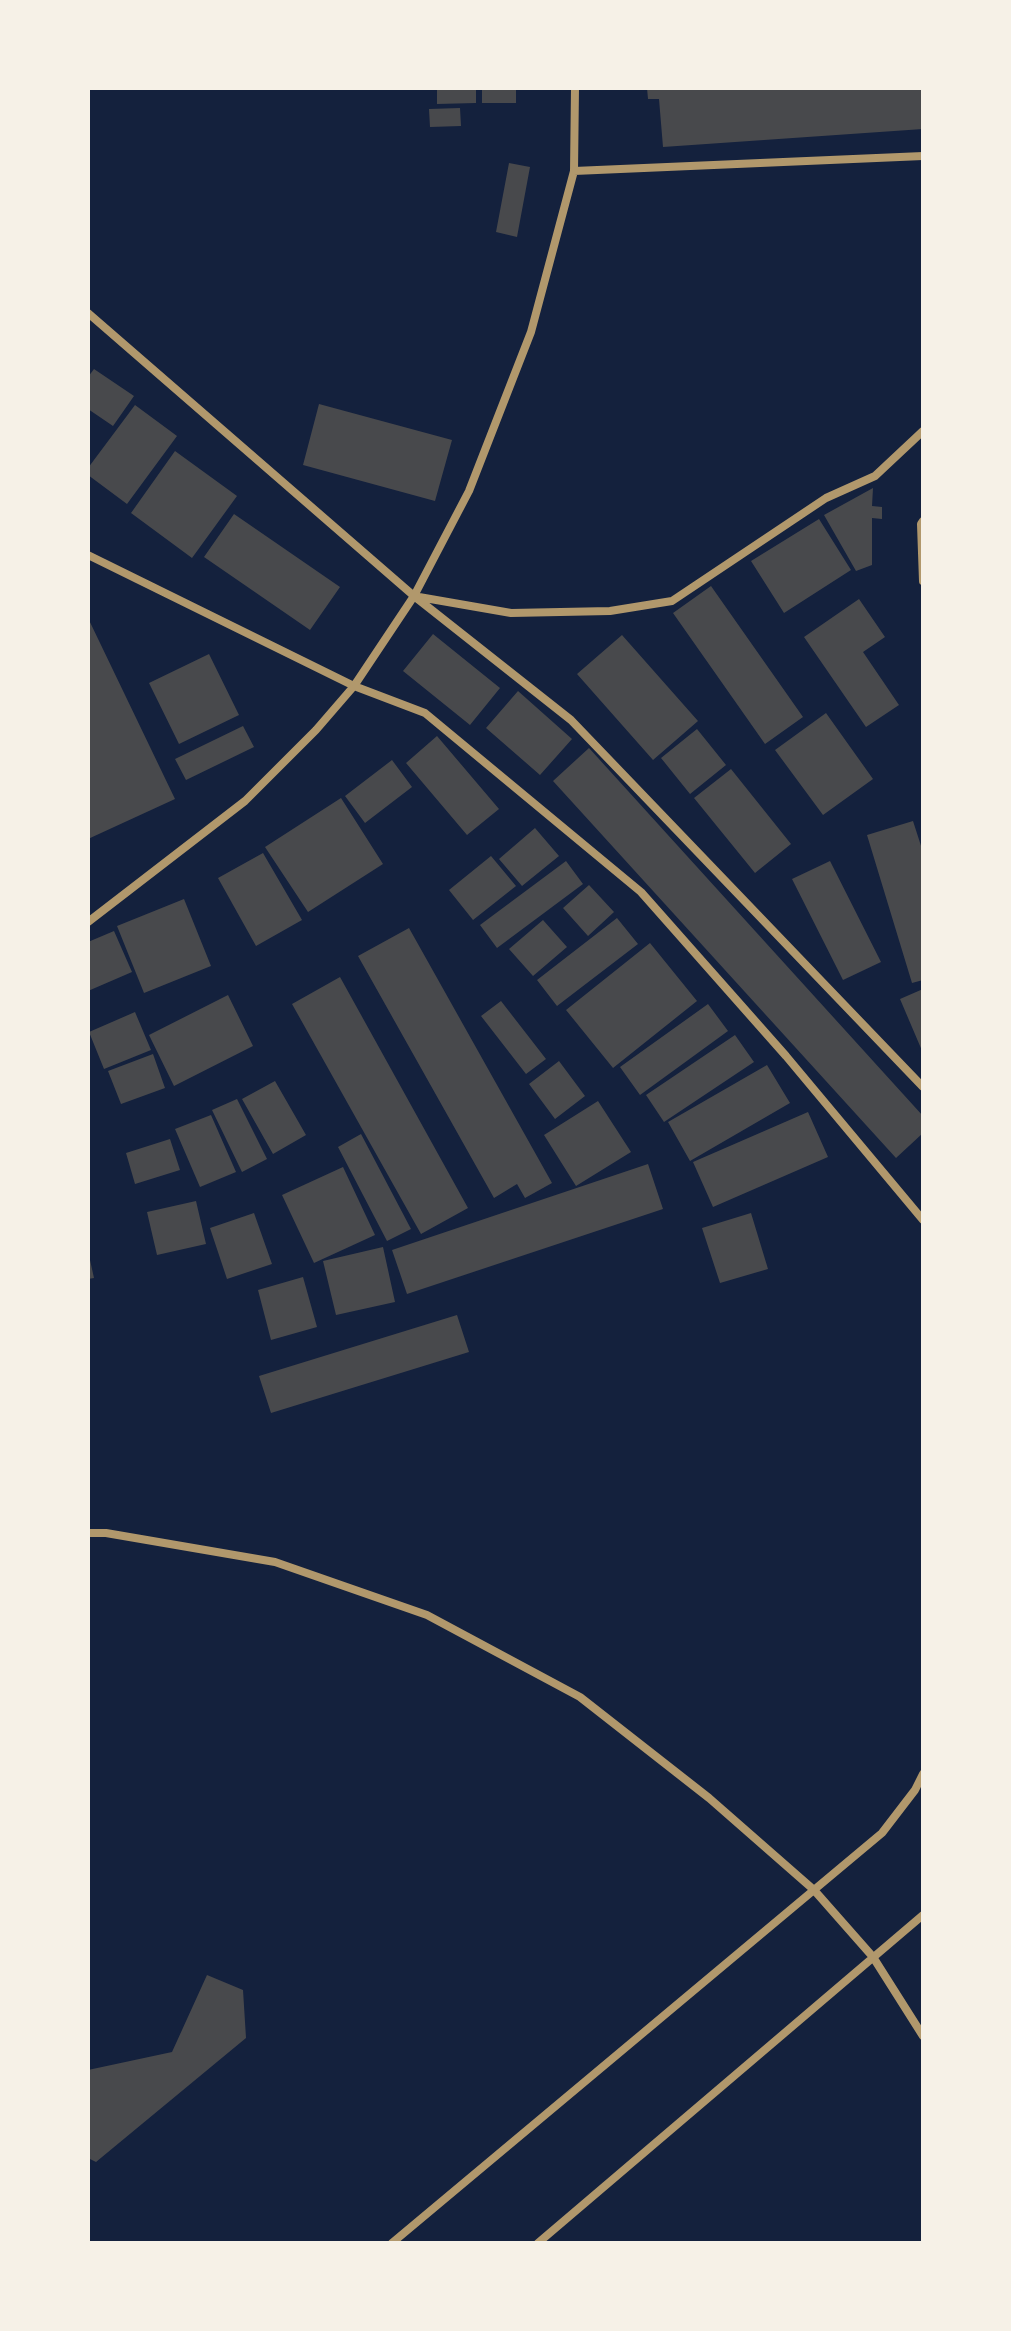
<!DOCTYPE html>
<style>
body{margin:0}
#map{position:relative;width:1011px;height:2331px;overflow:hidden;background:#14213d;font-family:Mulish,sans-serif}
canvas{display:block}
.frame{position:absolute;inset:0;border:90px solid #f6f1e7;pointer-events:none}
</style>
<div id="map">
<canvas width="1011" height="2331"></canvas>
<div class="frame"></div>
</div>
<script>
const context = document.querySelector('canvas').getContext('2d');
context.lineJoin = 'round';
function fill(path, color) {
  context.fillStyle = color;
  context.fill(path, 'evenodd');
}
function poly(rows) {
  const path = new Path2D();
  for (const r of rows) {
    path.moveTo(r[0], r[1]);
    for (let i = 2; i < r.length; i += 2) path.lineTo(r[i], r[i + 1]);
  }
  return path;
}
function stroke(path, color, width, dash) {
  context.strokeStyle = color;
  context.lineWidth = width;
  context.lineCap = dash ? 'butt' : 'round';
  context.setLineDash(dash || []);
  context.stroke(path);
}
fill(poly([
 [437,88,476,88,476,103,437,104],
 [482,88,516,88,516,103,482,103],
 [647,88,921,88,923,129,663,147,659,99,648,99],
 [460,108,461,126,430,127,429,109],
 [509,163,530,167,517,237,496,232],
 [94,369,134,396,113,426,88,409,88,377],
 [319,404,452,440,435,501,303,465],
 [135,405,177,436,127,504,88,475,88,468],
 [175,451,237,496,192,558,131,513],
 [873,488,872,506,882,507,882,519,872,518,872,565,856,571,824,515],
 [234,514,340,587,310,630,204,557],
 [819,519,851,570,784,613,751,561],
 [711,586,803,717,765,744,673,613],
 [859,599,885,637,863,652,899,705,866,727,804,637],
 [88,618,175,799,88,839],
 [433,634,500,688,470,725,403,671],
 [622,635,698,721,653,760,577,674],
 [209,654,239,715,179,744,149,683],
 [518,691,572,739,540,775,486,728],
 [826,713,873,779,823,815,775,750],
 [243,726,254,747,186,780,175,759],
 [697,729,726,765,690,794,661,758],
 [437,736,499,809,467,835,406,763],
 [589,748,923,1116,923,1133,896,1158,553,781],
 [392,760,412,787,365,823,345,796],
 [731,769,791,844,755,873,694,798],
 [341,798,383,864,308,912,265,847],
 [913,821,923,852,923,980,912,983,867,835],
 [535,828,559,856,522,886,499,859],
 [263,853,302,920,256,946,218,878],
 [491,856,516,886,473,920,449,890],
 [566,861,583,884,497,948,480,925],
 [830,861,881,962,843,980,792,879],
 [589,885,614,912,588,936,563,908],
 [184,899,211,966,144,993,117,926],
 [617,918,638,944,557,1006,537,980],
 [543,920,567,947,533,976,509,949],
 [409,928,552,1183,525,1198,517,1184,494,1198,358,956],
 [114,931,132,972,88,991,88,942],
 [650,943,697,1001,613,1068,566,1010],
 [340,977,468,1208,421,1234,292,1004],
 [923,989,923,1053,900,999],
 [228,995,253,1046,174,1086,149,1035],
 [501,1001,546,1059,526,1074,481,1016],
 [708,1004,728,1031,640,1095,620,1067],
 [135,1012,151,1050,104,1069,89,1032],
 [735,1035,754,1062,664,1122,646,1095],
 [153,1054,165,1088,121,1104,108,1071],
 [559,1061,585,1096,555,1119,529,1084],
 [767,1065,790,1103,690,1161,668,1122],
 [275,1081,306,1135,273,1154,242,1099],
 [237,1099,267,1159,242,1172,212,1110],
 [598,1101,631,1152,576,1186,544,1135],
 [808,1112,828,1157,713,1207,693,1162],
 [211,1115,236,1172,200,1187,175,1129],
 [361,1134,411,1229,387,1241,338,1147],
 [170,1139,180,1170,135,1184,126,1153],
 [648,1164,663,1209,407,1294,392,1250],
 [343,1167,375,1235,314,1263,282,1195],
 [196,1201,206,1244,157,1255,147,1212],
 [254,1213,272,1264,227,1279,210,1228],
 [751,1213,768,1269,720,1283,702,1228],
 [383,1247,395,1302,336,1315,323,1261],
 [88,1251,94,1278,88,1279],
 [303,1277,317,1327,271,1340,258,1290],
 [457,1315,469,1352,271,1413,259,1376],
 [207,1975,243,1990,246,2038,96,2162,88,2158,88,2070,172,2052]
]), '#48494c');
stroke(poly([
 [574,171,923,156],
 [88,313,414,596,571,720,923,1087],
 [923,521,921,524,923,581],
 [88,555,354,686,425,713,641,892,786,1056,923,1220],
 [419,597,511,613,610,611,672,601,826,498,875,476,923,431],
 [88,922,245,801,316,730,354,686,414,596,469,491,531,332,574,171,575,88],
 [88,1533,106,1533,275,1562,427,1615,580,1697,709,1798,814,1890,873,1957,923,2036],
 [392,2243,882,1833,915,1790,923,1774],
 [538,2243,923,1915]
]), '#b1986c', 8);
</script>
